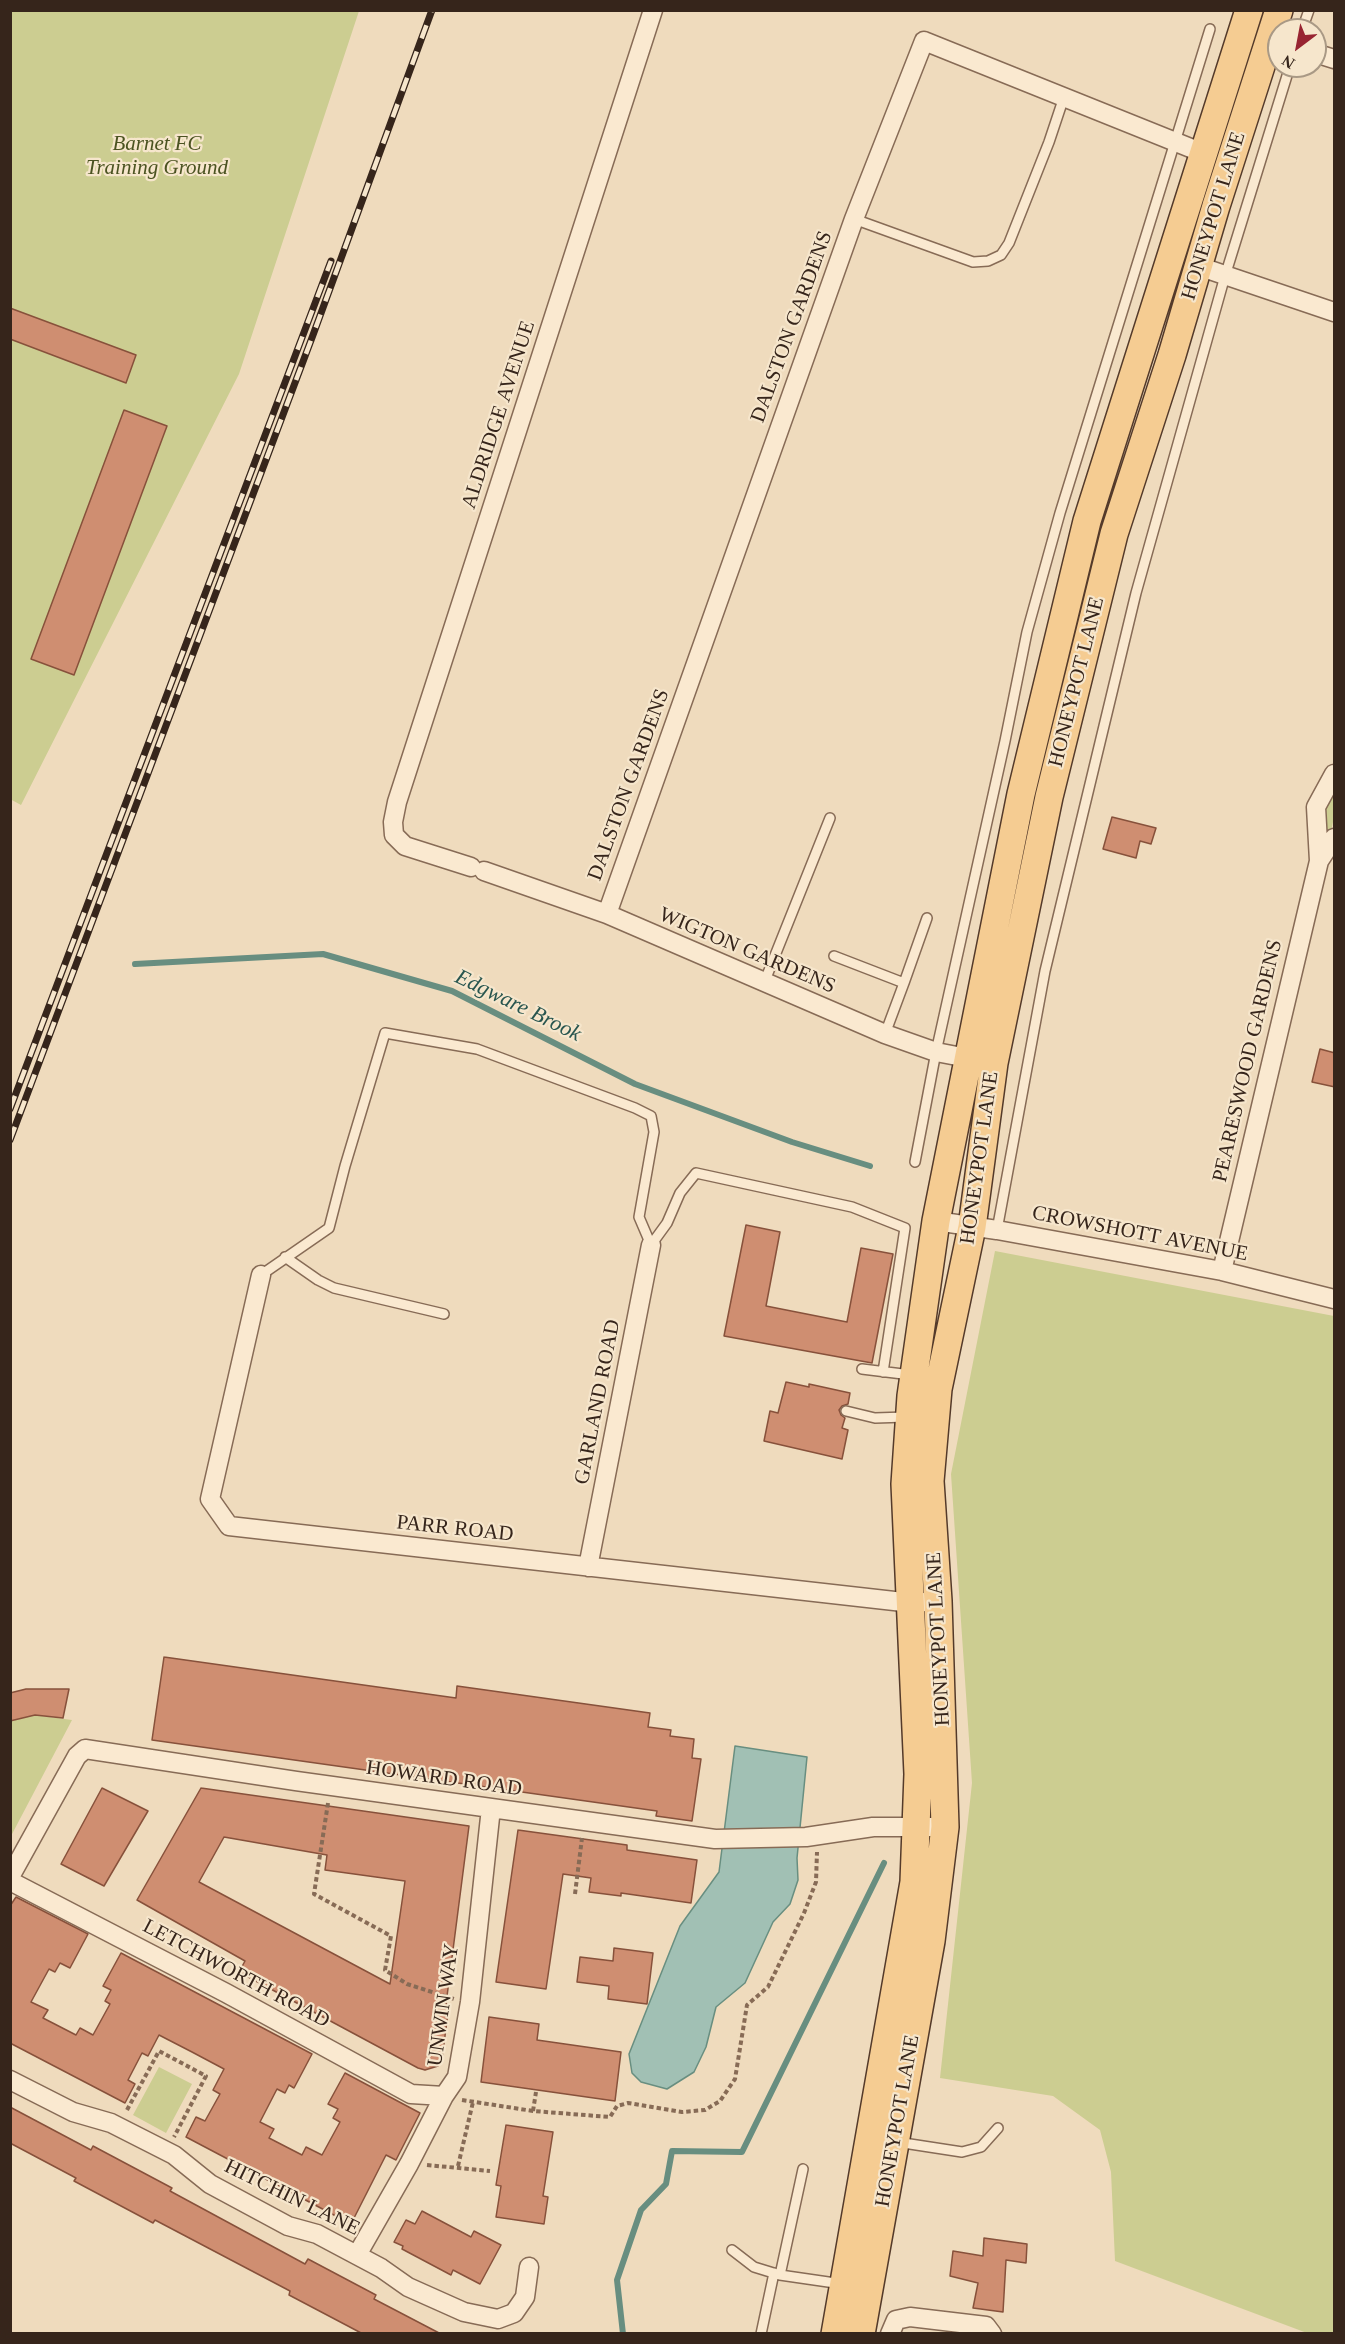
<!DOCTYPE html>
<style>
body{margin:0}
#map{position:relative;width:1345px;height:2344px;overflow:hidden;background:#efdbbd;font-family:Georgia,serif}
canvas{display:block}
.frame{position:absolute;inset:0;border:12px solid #36251b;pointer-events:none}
.north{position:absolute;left:1267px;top:18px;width:60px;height:60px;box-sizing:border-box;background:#f6e6cc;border:2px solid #a99985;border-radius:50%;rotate:212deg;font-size:16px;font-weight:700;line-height:24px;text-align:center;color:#36251b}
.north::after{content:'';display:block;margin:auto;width:21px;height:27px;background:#982431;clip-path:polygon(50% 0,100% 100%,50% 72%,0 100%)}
</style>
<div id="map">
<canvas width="1345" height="2344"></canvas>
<div class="frame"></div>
<div class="north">N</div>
</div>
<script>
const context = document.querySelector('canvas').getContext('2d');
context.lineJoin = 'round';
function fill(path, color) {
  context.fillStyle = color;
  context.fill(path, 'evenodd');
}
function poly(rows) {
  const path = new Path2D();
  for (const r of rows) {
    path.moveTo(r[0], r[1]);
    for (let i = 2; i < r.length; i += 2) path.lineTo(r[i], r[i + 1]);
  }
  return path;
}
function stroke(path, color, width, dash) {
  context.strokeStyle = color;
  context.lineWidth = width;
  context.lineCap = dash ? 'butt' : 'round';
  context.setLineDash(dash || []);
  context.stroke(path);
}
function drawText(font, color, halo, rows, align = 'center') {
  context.font = font + ' Georgia,serif';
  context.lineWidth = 4.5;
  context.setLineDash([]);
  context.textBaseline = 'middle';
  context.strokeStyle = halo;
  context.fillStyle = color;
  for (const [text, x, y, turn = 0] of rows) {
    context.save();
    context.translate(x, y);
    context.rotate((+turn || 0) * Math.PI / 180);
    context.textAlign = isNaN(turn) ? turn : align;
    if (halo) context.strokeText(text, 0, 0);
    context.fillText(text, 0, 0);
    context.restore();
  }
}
fill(poly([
 [10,11,359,11,239,374,21,805,10,799],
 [1334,774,1334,817,1328,846,1317,834],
 [995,1251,1334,1316,1334,2333,1307,2333,1115,2261,1111,2172,1100,2130,1053,2096,940,2078,972,1783,951,1474],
 [35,1715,72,1720,11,1836,11,1721],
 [159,2067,192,2084,166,2133,133,2115]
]), '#cccd91');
const water = poly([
 [735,1746,807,1757,797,1858,798,1880,790,1904,773,1922,745,1983,716,2007,706,2047,694,2072,667,2089,641,2082,632,2073,629,2054,680,1926,719,1872,735,1746]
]);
fill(water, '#a1c0b4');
stroke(water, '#688e80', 1.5);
stroke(poly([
 [135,964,323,954,452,991,635,1084,792,1142,870,1166],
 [623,2334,617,2280,641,2210,666,2184,672,2151,742,2152,884,1863]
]), '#688e80', 6);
const building = poly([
 [10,308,136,355,126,383,10,339,10,308],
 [124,410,167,426,74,675,31,659,124,410],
 [1112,817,1156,828,1151,844,1140,841,1136,858,1103,849,1112,817],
 [1320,1049,1335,1053,1335,1087,1312,1082,1320,1049],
 [746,1225,780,1232,766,1306,847,1322,861,1248,893,1254,872,1363,724,1336,746,1225],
 [786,1382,809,1387,809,1384,850,1393,848,1404,842,1406,839,1410,841,1415,845,1418,842,1428,848,1430,842,1459,764,1441,770,1411,778,1413,786,1382],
 [164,1657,456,1698,457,1686,650,1713,648,1727,671,1730,670,1736,694,1739,692,1758,701,1759,692,1821,656,1816,657,1811,152,1740,164,1657],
 [26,1689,69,1689,63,1718,35,1715,10,1721,10,1693,26,1689],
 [102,1788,148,1811,104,1886,61,1864,102,1788],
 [201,1788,469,1826,446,2004,449,2005,442,2059,438,2066,425,2070,418,2068,239,1972,245,1961,137,1900,201,1788],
 [224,1837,327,1855,325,1870,405,1881,390,1984,199,1882,224,1837],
 [518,1830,627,1845,627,1850,697,1860,691,1903,621,1893,621,1896,589,1892,591,1878,563,1874,546,1989,496,1982,518,1830],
 [16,1897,88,1934,70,1968,60,1963,55,1972,49,1969,31,2002,48,2010,43,2018,76,2035,80,2028,93,2035,110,2004,105,2001,111,1990,103,1986,121,1953,312,2054,294,2088,289,2085,285,2093,277,2089,260,2122,274,2129,269,2138,302,2155,306,2147,322,2155,340,2122,333,2118,338,2109,328,2104,345,2073,420,2113,396,2160,386,2155,351,2224,186,2137,196,2117,205,2121,220,2094,213,2090,224,2069,192,2052,159,2035,148,2056,142,2053,128,2080,135,2084,125,2103,10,2043,10,1906,16,1897],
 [614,1948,653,1953,647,2004,608,1999,609,1986,577,1982,580,1957,613,1961,614,1948],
 [489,2017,539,2024,537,2040,621,2052,615,2101,481,2082,489,2017],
 [10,2107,91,2150,93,2146,172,2188,170,2191,305,2264,308,2259,376,2295,374,2299,441,2334,363,2334,346,2325,289,2295,290,2291,155,2220,153,2223,74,2181,76,2178,10,2143,10,2107],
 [506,2125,553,2132,543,2196,548,2197,544,2224,496,2217,501,2186,496,2185,506,2125],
 [422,2211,471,2237,474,2231,501,2245,480,2284,453,2270,451,2275,402,2249,403,2246,394,2242,406,2220,415,2224,422,2211],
 [984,2238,1027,2244,1026,2263,1006,2260,1003,2312,973,2308,978,2283,950,2276,953,2251,983,2256,984,2238]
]);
fill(building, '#cf8e71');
stroke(building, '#87513b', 1.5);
const lane = poly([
 [1302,30,1309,10],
 [854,219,973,262,988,261,1001,255,1009,243,1049,142,1064,97],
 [834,956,904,983,885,1034],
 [764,983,830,818],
 [904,983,927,918],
 [915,1162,936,1052,1005,741,1027,632,1060,513,1210,29],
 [997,1230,1045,971,1136,593,1225,276,1290,66],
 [651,1245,667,1223,680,1193,696,1173,852,1207,905,1228,883,1372],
 [285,1257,318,1280,334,1288,444,1314],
 [261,1275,329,1228,345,1166,385,1033,477,1049,635,1108,651,1116,654,1132,639,1217,651,1245],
 [862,1369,911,1375],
 [846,1411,875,1418,906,1417],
 [897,2142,962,2152,981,2147,998,2128],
 [732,2250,754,2267,780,2275,842,2284],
 [780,2275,803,2169],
 [761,2334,774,2273]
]);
const street = poly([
 [1315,53,1334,59],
 [1198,266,1334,312],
 [1319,861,1316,807,1334,774],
 [471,867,405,846,394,835,393,822,397,802,653,10],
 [484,871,607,914,885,1034,936,1052,978,1060],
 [607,914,854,219,924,41,1203,153],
 [936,1221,997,1230,1222,1271,1334,1299],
 [1222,1271,1319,861,1334,838],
 [261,1275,210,1499,229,1526,912,1603,938,1601],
 [588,1567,651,1245],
 [10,1877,77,1756,85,1749,296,1781,715,1839,806,1837,873,1827,945,1827],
 [10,1881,226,1993,411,2094,444,2096],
 [10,2080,73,2112,111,2123,174,2155,210,2184,288,2226,317,2234,381,2268,408,2287,464,2312,498,2319,514,2313,525,2297,529,2267],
 [357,2255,409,2164,444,2096,457,2077,470,2002,491,1808],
 [890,2334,896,2320,910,2317,986,2326,992,2334]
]);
const primary = poly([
 [835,2334,914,1882,918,1774,905,1484,911,1396,936,1221,1021,794,1087,521,1249,10],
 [861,2334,931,1941,945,1827,938,1601,930,1481,938,1389,972,1227,994,1063,1049,797,1114,534,1172,355,1216,206,1279,10]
]);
stroke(lane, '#876b56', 12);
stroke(street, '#876b56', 21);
stroke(primary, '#543a2a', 30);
stroke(poly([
 [328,1803,314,1894,391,1936,385,1970,407,1984,454,1999],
 [575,1894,582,1838],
 [462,2100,533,2111,610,2117,617,2106,628,2103,682,2112,705,2110,720,2101,735,2079,747,2005,768,1987,804,1913,816,1882,817,1852],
 [127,2110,159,2051,206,2076,174,2137],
 [533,2111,536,2092],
 [427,2165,490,2171],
 [458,2166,473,2102]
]), '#876b56', 4, [4.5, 3]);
stroke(lane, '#fae9d0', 9);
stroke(street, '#fae9d0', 18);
stroke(primary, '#f5cc92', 27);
const rail = poly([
 [10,1109,331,261],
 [10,1140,313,335,432,10]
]);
stroke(rail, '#36251b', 7);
stroke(rail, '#f6e6cc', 4.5, [14]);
drawText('italic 21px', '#4b5321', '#f6e6cc', [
 ["Barnet FC",157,144],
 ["Training Ground",157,168]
]);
drawText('21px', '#36251b', '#f6e6cc', [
 ["HONEYPOT LANE",1214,216,-73],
 ["DALSTON GARDENS",792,327,-70],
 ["ALDRIDGE AVENUE",499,415,-72],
 ["HONEYPOT LANE",1077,682,-76],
 ["DALSTON GARDENS",629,785,-70],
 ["WIGTON GARDENS",747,951,23],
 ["PEARESWOOD GARDENS",1248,1061,-77],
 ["HONEYPOT LANE",980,1158,-82],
 ["CROWSHOTT AVENUE",1140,1234,11],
 ["GARLAND ROAD",598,1402,-79],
 ["PARR ROAD",455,1529,6],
 ["HONEYPOT LANE",939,1639,-93],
 ["HOWARD ROAD",444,1779,8],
 ["LETCHWORTH ROAD",236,1974,28],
 ["UNWIN WAY",444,2005,-82],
 ["HONEYPOT LANE",898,2121,-80],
 ["HITCHIN LANE",292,2198,26]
]);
drawText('italic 22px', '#29564f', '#f6e6cc', [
 ["Edgware Brook",518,1006,26]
]);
</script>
